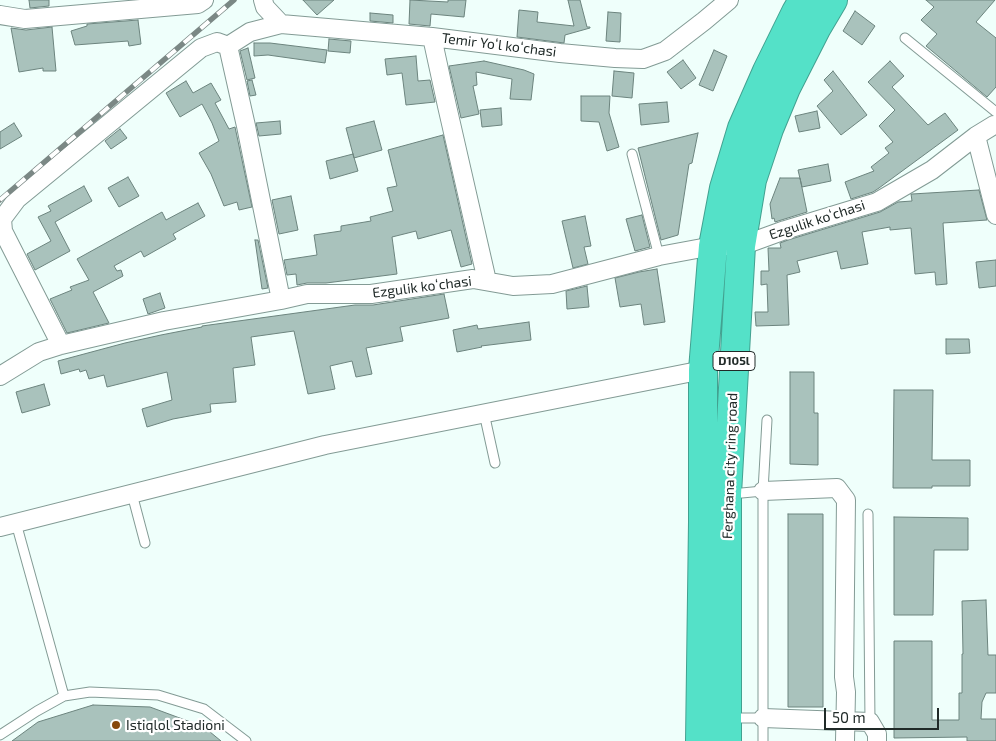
<!DOCTYPE html>
<meta charset="utf-8">
<style>
body{margin:0}
#map{position:relative;width:996px;height:741px;overflow:hidden;background:#effffb;font-family:"Exo 2",sans-serif}
canvas{display:block}
.scale{position:absolute;left:824px;top:708px;width:115px;height:22px;box-sizing:border-box;border:2px solid #202a28;border-top:0;padding-left:6px;font-size:15px;line-height:18px;white-space:nowrap;color:#202a28;-webkit-text-stroke:4px #fff;paint-order:stroke}
</style>
<div id="map">
<canvas width="996" height="741"></canvas>
<div class="scale">50 m</div>
</div>
<script>
const context = document.querySelector('canvas').getContext('2d');
context.lineJoin = 'round';
function fill(path, color) {
  context.fillStyle = color;
  context.fill(path, 'evenodd');
}
function poly(rows) {
  const path = new Path2D();
  for (const r of rows) {
    path.moveTo(r[0], r[1]);
    for (let i = 2; i < r.length; i += 2) path.lineTo(r[i], r[i + 1]);
  }
  return path;
}
function stroke(path, color, width, dash) {
  context.strokeStyle = color;
  context.lineWidth = width;
  context.lineCap = dash ? 'butt' : 'round';
  context.setLineDash(dash || []);
  context.stroke(path);
}
function drawText(font, color, halo, rows, align = 'center') {
  context.font = font + ' "Exo 2",sans-serif';
  context.lineWidth = 4.5;
  context.setLineDash([]);
  context.textBaseline = 'middle';
  context.strokeStyle = halo;
  context.fillStyle = color;
  for (const [text, x, y, turn = 0] of rows) {
    context.save();
    context.translate(x, y);
    context.rotate((+turn || 0) * Math.PI / 180);
    context.textAlign = isNaN(turn) ? turn : align;
    if (halo) context.strokeText(text, 0, 0);
    context.fillText(text, 0, 0);
    context.restore();
  }
}
const building = poly([
 [29,0,49,0,49,6,30,8,29,0],
 [303,0,334,0,317,15,303,0],
 [410,0,448,2,448,0,466,0,464,17,431,14,430,26,409,24,410,0],
 [568,0,580,0,587,27,590,27,590,28,565,35,564,43,517,37,519,10,538,12,537,22,574,26,568,0],
 [926,0,995,0,976,22,996,38,996,87,987,97,926,46,937,34,921,20,934,7,926,0],
 [855,11,875,26,862,45,843,31,855,11],
 [608,12,621,13,620,42,606,41,608,12],
 [370,13,393,15,393,23,370,21,370,13],
 [138,20,141,44,129,46,128,41,75,45,71,31,87,26,87,24,138,20],
 [52,27,56,71,43,71,43,68,19,72,11,28,26,30,52,27],
 [329,39,351,41,350,53,328,51,329,39],
 [254,43,270,43,327,50,325,63,268,55,254,56,254,43],
 [248,48,255,78,247,80,240,51,248,48],
 [714,50,727,56,713,91,699,85,714,50],
 [416,56,418,81,430,80,435,102,406,105,402,73,387,75,385,59,416,56],
 [683,60,696,78,681,89,667,72,683,60],
 [484,61,524,70,534,74,531,100,510,99,512,79,476,72,477,85,473,86,479,114,461,118,449,66,484,61],
 [890,61,904,76,892,87,928,125,945,113,958,130,879,188,873,192,851,199,845,182,874,171,871,167,889,153,885,148,893,142,879,126,895,110,868,82,890,61],
 [614,71,634,73,632,98,612,96,614,71],
 [833,71,867,115,841,135,817,106,833,91,824,80,833,71],
 [252,80,256,95,250,96,247,81,252,80],
 [186,81,193,93,211,83,221,100,215,103,229,129,235,127,252,207,239,210,237,202,224,206,211,174,199,153,219,141,212,123,202,104,180,117,166,93,186,81],
 [581,96,610,96,609,113,619,147,607,151,599,122,581,121,581,96],
 [667,102,669,122,641,125,639,104,667,102],
 [501,108,502,125,482,127,480,110,501,108],
 [817,111,820,128,799,132,795,116,817,111],
 [280,121,281,134,259,136,256,123,280,121],
 [374,121,382,150,354,158,346,128,374,121],
 [14,123,22,136,0,149,0,132,14,123],
 [120,129,127,138,111,149,105,141,120,129],
 [698,133,692,163,689,164,678,235,661,240,638,148,698,133],
 [443,135,472,264,461,267,451,230,418,239,416,231,392,237,397,274,326,283,307,283,297,285,296,274,287,275,284,260,317,255,314,235,341,231,341,226,371,221,370,217,393,211,387,188,397,186,388,150,443,135],
 [353,154,358,171,330,179,326,161,353,154],
 [828,164,831,181,802,187,798,170,828,164],
 [128,177,139,196,119,207,108,188,128,177],
 [780,178,800,178,807,212,775,222,774,218,772,219,770,204,780,178],
 [84,186,92,201,55,222,70,251,35,270,27,254,51,241,38,217,51,211,48,206,84,186],
 [979,190,987,220,943,223,947,284,936,285,935,272,915,274,911,228,890,230,890,227,862,232,868,264,841,269,837,251,797,261,800,272,787,275,789,325,756,326,755,312,768,312,767,284,761,285,761,271,769,271,768,248,781,248,780,243,788,240,880,212,898,202,912,201,911,194,912,194,979,190],
 [291,196,298,230,279,234,272,200,291,196],
 [198,203,205,216,173,234,176,239,144,257,141,251,114,266,117,271,121,270,123,276,93,292,109,323,67,333,50,299,72,290,70,287,89,280,77,259,162,212,166,220,198,203],
 [642,215,650,247,635,251,626,219,642,215],
 [585,216,591,246,584,247,588,264,573,268,562,221,585,216],
 [255,240,258,240,268,288,262,289,255,240],
 [996,260,996,286,979,288,976,262,996,260],
 [657,269,665,322,644,325,641,304,620,307,615,278,639,272,657,269],
 [587,286,589,307,567,309,566,291,587,286],
 [160,293,165,308,148,314,143,299,160,293],
 [444,294,449,318,400,327,403,341,366,348,372,374,356,377,352,361,330,366,335,389,308,394,294,331,251,337,255,365,233,368,236,402,210,404,211,412,173,419,147,427,142,409,172,400,167,372,107,387,104,375,89,379,86,370,80,372,79,369,61,374,58,361,125,343,161,335,202,327,202,326,355,305,373,305,444,294],
 [529,322,531,340,481,346,482,347,457,352,453,330,477,325,478,329,529,322],
 [946,339,969,339,970,353,946,354,946,339],
 [790,372,814,372,814,413,818,413,818,465,790,464,790,372],
 [44,384,50,405,22,413,16,392,44,384],
 [894,390,933,390,932,460,970,460,970,486,932,486,932,488,893,488,894,390],
 [788,514,823,514,823,707,788,707,788,514],
 [894,517,968,518,968,550,934,550,933,615,894,615,894,517],
 [986,600,988,655,996,655,996,693,986,693,982,702,981,719,996,719,996,741,967,741,967,737,894,738,894,641,932,641,932,720,959,720,959,693,962,693,962,654,963,654,962,601,986,600],
 [93,705,150,707,204,727,221,741,12,741,38,722,93,705]
]);
fill(building, '#a9c2bc');
stroke(building, '#6c847e', 1);
const lane = poly([
 [905,38,996,112],
 [632,154,659,256],
 [484,413,495,463],
 [132,494,145,543],
 [731,494,763,491],
 [868,514,870,722],
 [16,523,64,696,90,692,158,695,204,709,246,741],
 [730,718,763,718],
 [0,735,37,711,64,696],
 [763,741,763,491,767,420]
]);
const street = poly([
 [263,0,265,7,281,24,432,37,560,53,615,58,643,59,665,51,704,21,729,0],
 [0,15,25,19,198,4,204,0],
 [432,37,447,106,487,281],
 [228,46,246,126,281,300],
 [976,136,996,215],
 [61,345,3,231,2,219,17,199,201,48,217,42,228,46,250,32,281,24],
 [0,376,39,352,61,345,164,321,281,300,307,294,371,294,473,279,513,286,552,284,659,256,713,246,741,246,785,230,877,202,932,170,976,136,994,125,996,125],
 [763,491,837,488,846,500,844,677,846,692,845,741],
 [0,527,325,445,703,370],
 [763,718,870,722,877,734,877,741]
]);
const highway = poly([
 [700,741,703,522,703,370,713,246,724,188,742,128,767,71,796,12,803,0],
 [727,741,727,494,741,246,752,180,769,129,786,88,817,27,833,0]
]);
stroke(lane, '#839b95', 11);
stroke(street, '#839b95', 20);
stroke(highway, '#42a190', 30);
stroke(lane, '#fff', 9);
stroke(street, '#fff', 18);
stroke(highway, '#54e1c8', 28);
const rail = poly([
 [0,200,234,0]
]);
stroke(rail, '#7b8885', 5.5);
stroke(rail, '#fff', 4, [11]);
for (const [x, y, r, color] of [
 [116,725,5,"#87490c"]
]) {
  const dot = new Path2D();
  dot.arc(x, y, r, 0, 2 * Math.PI);
  context.fillStyle = color;
  context.fill(dot);
  stroke(dot, '#fff', 2);
}
for (const [x, y, w] of [
 [734,361,42]
]) {
  const box = new Path2D();
  box.roundRect(x - w / 2, y - 9.5, w, 19, 4);
  context.fillStyle = '#fff';
  context.fill(box);
  stroke(box, '#202a28', 1);
}
drawText('bold 12px', '#202a28', null, [
 ["D105l",734,361]
]);
drawText('14px', '#202a28', '#fff', [
 ["Temir Yoʻl koʻchasi",499,45,7],
 ["Ezgulik koʻchasi",817,220,-18],
 ["Ezgulik koʻchasi",422,287,-7],
 ["Ferghana city ring road",730,466,-88]
]);
drawText('14px', '#202a28', '#fff', [
 ["Istiqlol Stadioni",126,725]
], 'left');
</script>
